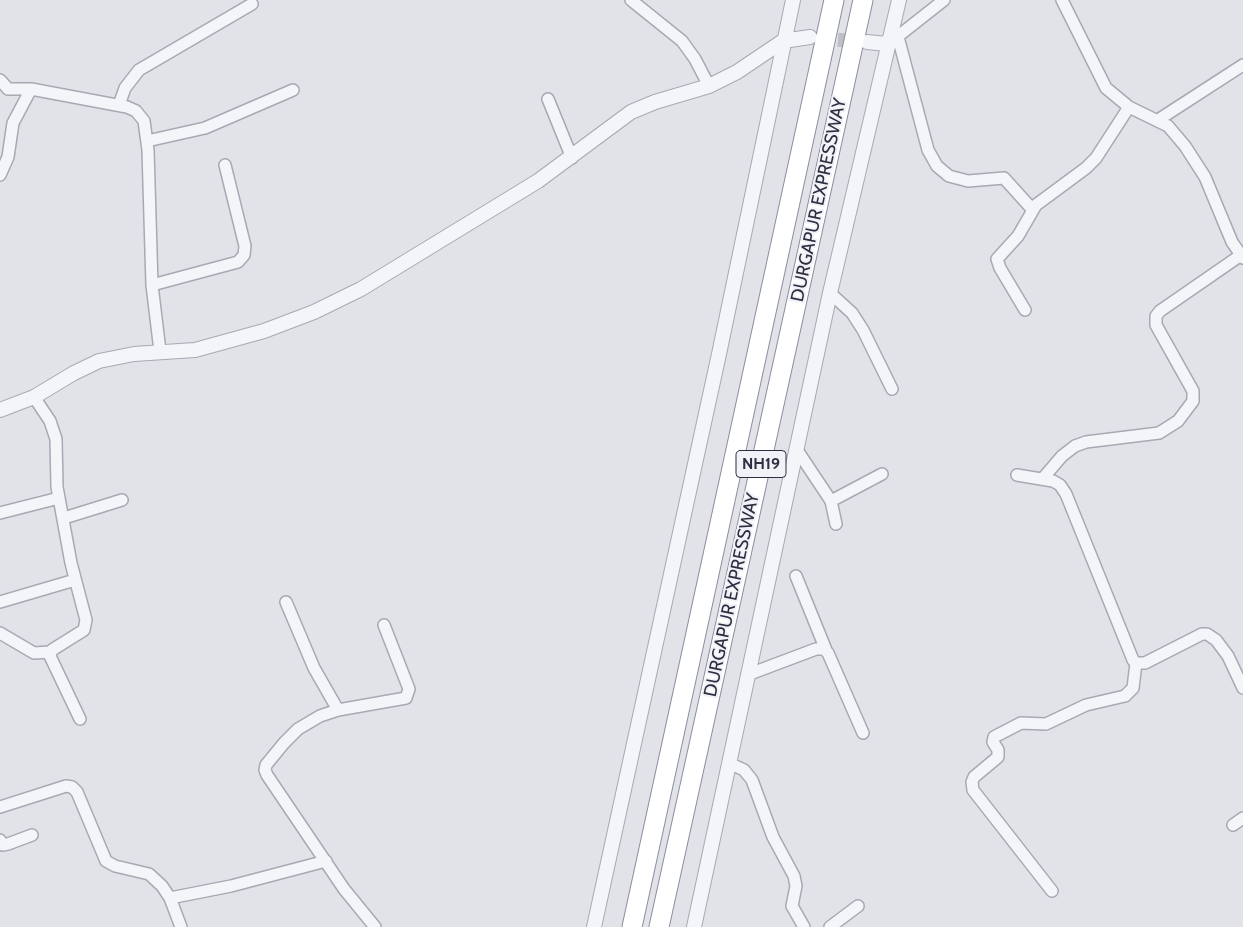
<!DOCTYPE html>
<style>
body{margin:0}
canvas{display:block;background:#e2e3e9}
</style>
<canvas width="1243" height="927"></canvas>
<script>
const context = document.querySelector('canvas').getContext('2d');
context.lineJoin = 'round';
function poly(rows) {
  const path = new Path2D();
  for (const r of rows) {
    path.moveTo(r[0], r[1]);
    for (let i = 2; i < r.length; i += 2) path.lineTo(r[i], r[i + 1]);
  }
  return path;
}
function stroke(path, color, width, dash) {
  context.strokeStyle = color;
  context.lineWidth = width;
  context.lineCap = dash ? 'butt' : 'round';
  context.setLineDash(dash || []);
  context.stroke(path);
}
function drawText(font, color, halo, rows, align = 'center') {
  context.font = font + ' Cabin,sans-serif';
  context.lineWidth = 4;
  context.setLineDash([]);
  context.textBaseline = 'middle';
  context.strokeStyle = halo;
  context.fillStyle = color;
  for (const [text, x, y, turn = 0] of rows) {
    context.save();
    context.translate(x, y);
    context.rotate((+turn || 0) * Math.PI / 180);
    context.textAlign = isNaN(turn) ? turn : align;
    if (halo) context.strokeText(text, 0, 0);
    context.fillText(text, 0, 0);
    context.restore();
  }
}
stroke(poly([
 [817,38,863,42]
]), '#bdbfc7', 14, [14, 7]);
const minor = poly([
 [631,0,682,41,695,59,709,86],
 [1062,0,1106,88,1129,107,1168,126,1185,146,1205,177,1232,242,1243,258],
 [898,37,928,150,937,166,949,176,968,181,1004,178,1032,209],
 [892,41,944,0],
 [0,80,8,89,31,89,127,107,136,111,144,121,148,150,152,285,160,351],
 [548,99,572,158],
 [119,105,125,88,139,70,252,4],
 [1158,120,1243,65],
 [147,141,205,128,293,90],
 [0,175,8,157,13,123,31,89],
 [152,285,238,262,244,255,245,246,225,165],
 [830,293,852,313,863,330,892,389],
 [1025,310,1000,268,997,259,1018,236,1036,205,1086,168,1096,158,1129,107],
 [34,397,50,421,56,439,57,487,71,563,86,620,84,630,52,650,50,656,80,719],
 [797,450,831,501,836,524],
 [1017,475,1053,481,1060,485,1066,494,1133,660,1136,663,1145,663,1202,634,1207,634,1216,640,1228,656,1243,688],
 [1044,477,1062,456,1075,446,1086,442,1159,433,1178,421,1193,401,1193,391,1156,325,1156,316,1160,311,1241,255],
 [831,501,882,474],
 [0,513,59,498],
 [64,518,122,500],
 [796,576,826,650],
 [0,602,75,580],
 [286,602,314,668,338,710],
 [0,633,34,653,50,652],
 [747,675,816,649,824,649,828,653,863,733],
 [729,763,744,770,752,780,773,837,794,876,796,886,792,906,804,927],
 [0,807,66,786,72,787,77,792,106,861,115,866,149,874,162,886,170,898],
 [1233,825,1243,818],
 [0,840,3,845,8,844,32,835],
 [1052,891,973,790,972,782,974,777,998,757,998,750,993,742,994,737,1021,723,1046,724,1086,705,1125,696,1133,688,1136,663],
 [181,927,170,898,231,886,326,861],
 [375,927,344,889,267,775,265,770,266,765,284,743,298,729,320,716,338,710,406,698,409,689,384,625],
 [830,927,858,906]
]);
const tertiary = poly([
 [867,42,887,44],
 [0,410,34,397,74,373,99,361,134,354,195,350,264,331,314,312,361,289,538,181,631,112,655,102,709,86,737,72,783,41,810,37],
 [594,927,719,354,793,0],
 [694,927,830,293,899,0]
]);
const trunk = poly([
 [632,927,834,0],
 [659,927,863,0]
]);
stroke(minor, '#a7a9b3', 14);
stroke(tertiary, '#a7a9b3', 16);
stroke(trunk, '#8a8e9e', 21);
stroke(minor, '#f4f5f8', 11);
stroke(tertiary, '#f4f5f8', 14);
stroke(trunk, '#fff', 19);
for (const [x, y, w] of [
 [761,464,50]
]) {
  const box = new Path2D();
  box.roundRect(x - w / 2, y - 13.5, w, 27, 4);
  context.fillStyle = '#f1f2f7';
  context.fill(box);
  stroke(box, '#2b2f40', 1);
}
drawText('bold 16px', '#2b2f40', null, [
 ["NH19",761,464]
]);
drawText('18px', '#2b2f40', '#f1f2f7', [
 ["DURGAPUR EXPRESSWAY",819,200,-78],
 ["DURGAPUR EXPRESSWAY",732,595,-78]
]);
</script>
